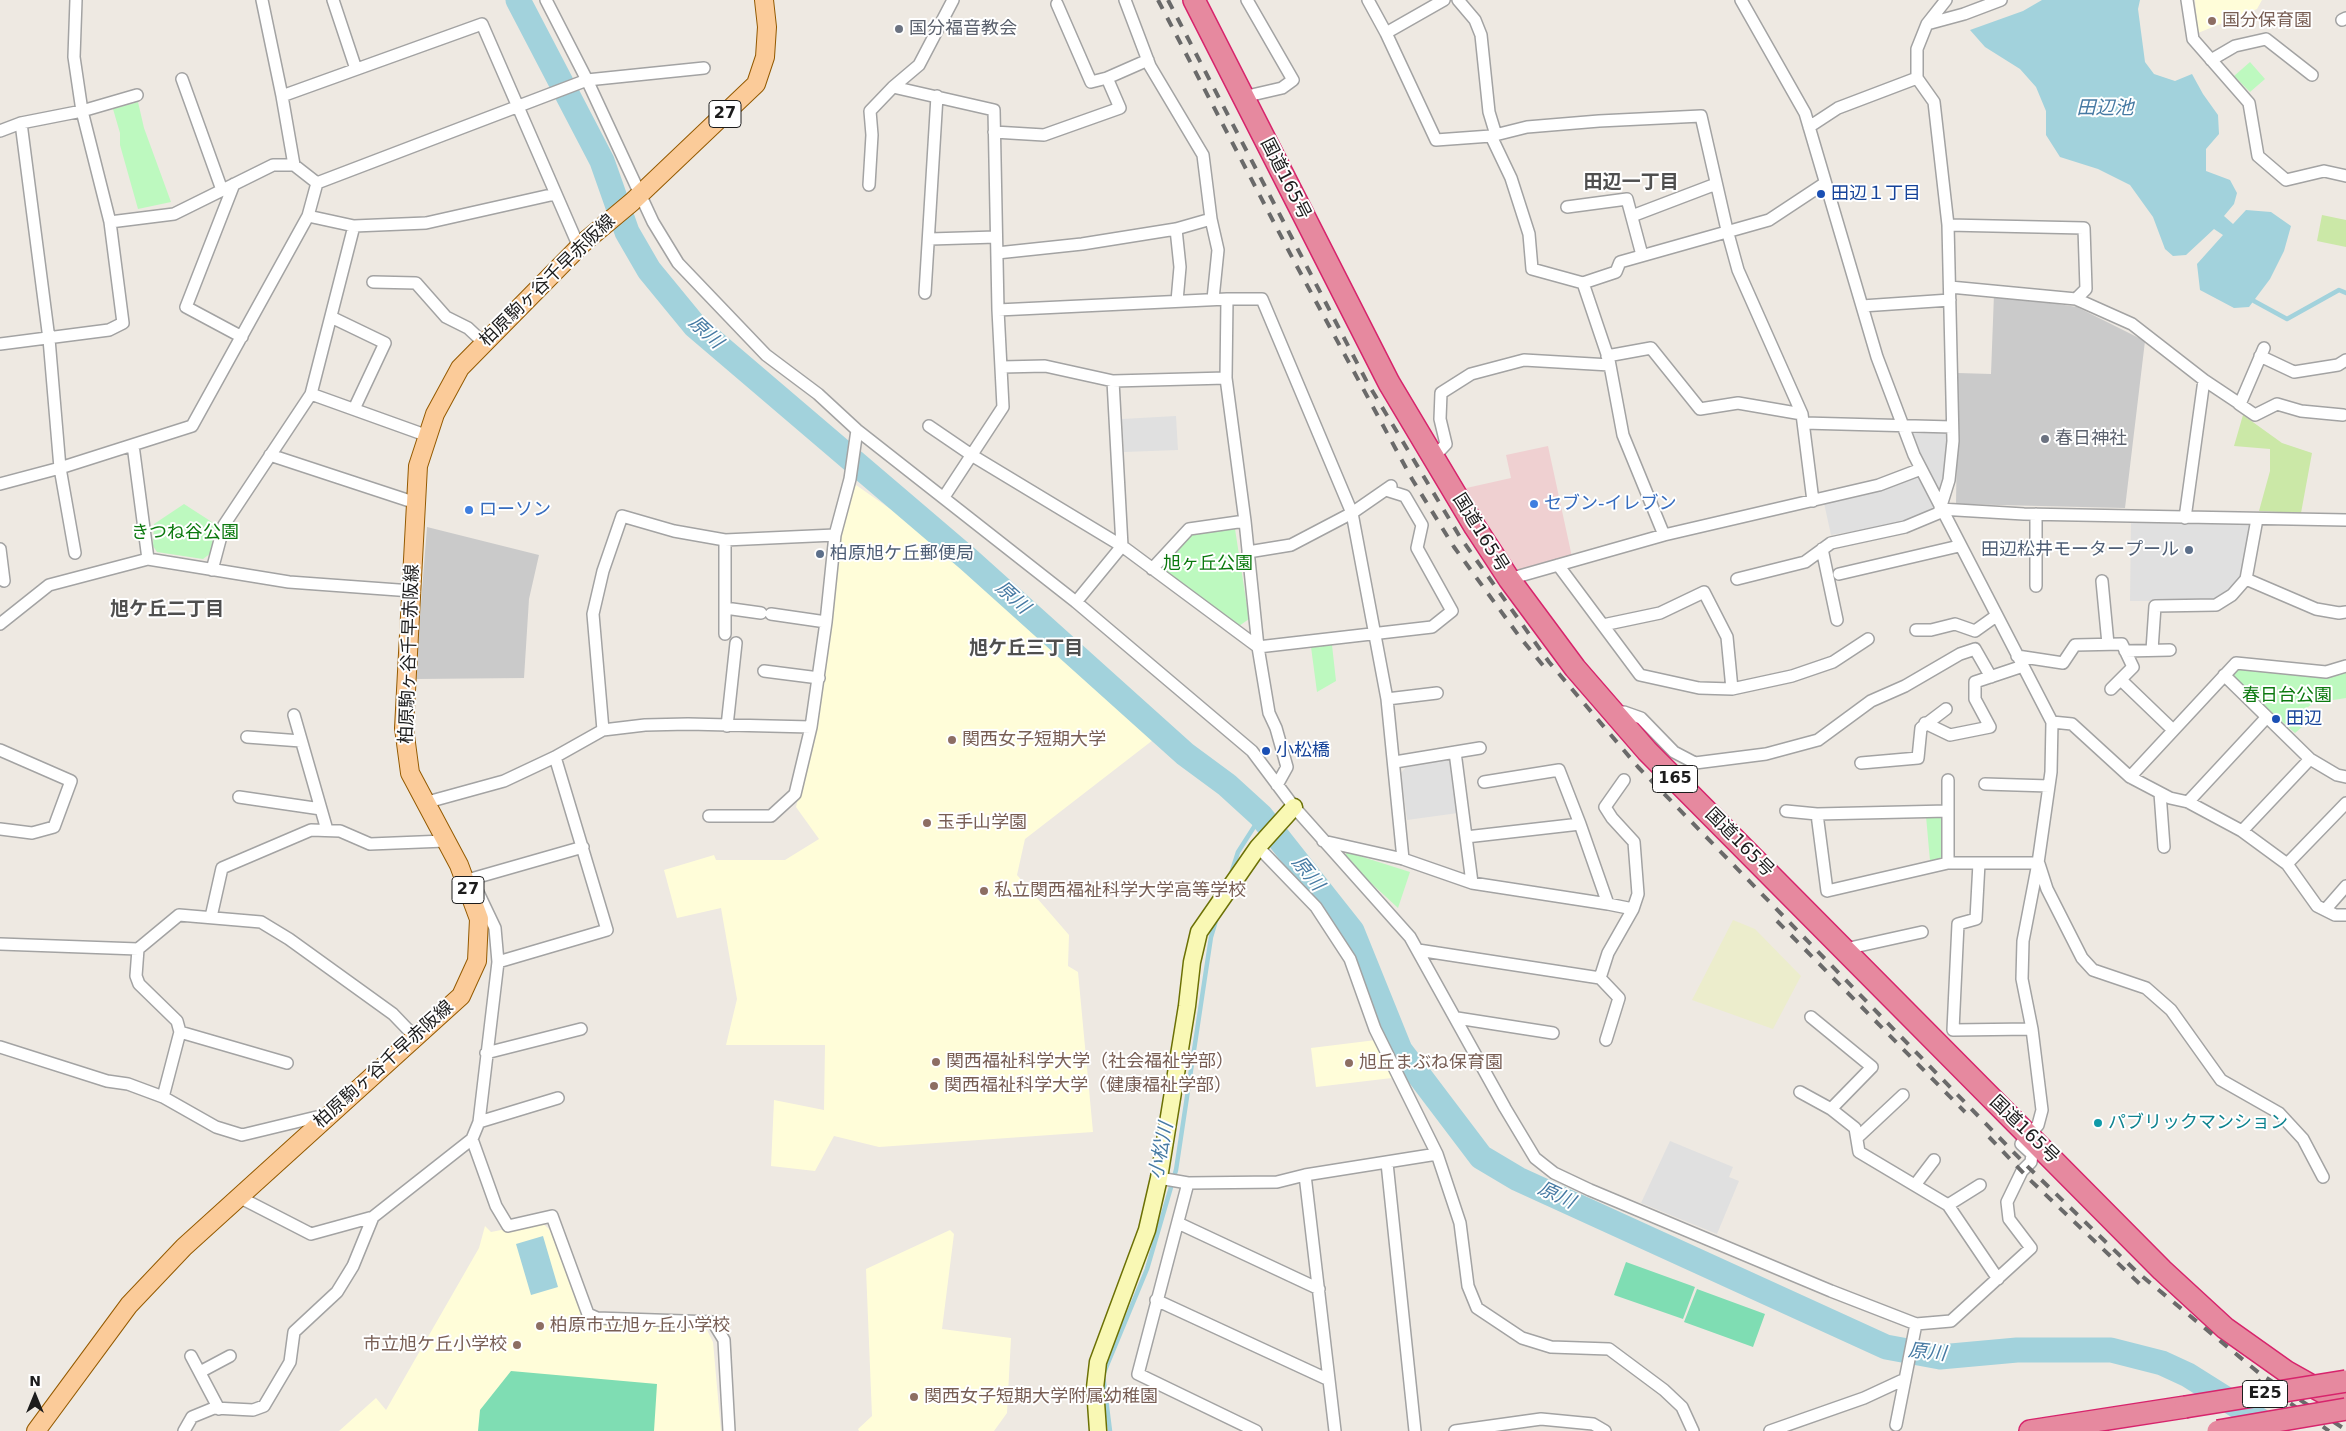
<!DOCTYPE html>
<meta charset="utf-8">
<style>
body{margin:0}
#map{position:relative;width:2346px;height:1431px;overflow:hidden;background:#eee9e2;font-family:"DejaVu Sans",sans-serif}
canvas{display:block}
.north{position:absolute;left:10px;top:1371px;width:50px;height:50px;-webkit-text-stroke:4px #fff;paint-order:stroke;rotate:0deg;font-size:14px;font-weight:700;line-height:20px;text-align:center;color:#1c1c1c}
.north::after{content:'';display:block;margin:auto;width:18px;height:22px;background:#1c1c1c;clip-path:polygon(50% 0,100% 100%,50% 72%,0 100%)}
</style>
<div id="map">
<canvas width="2346" height="1431"></canvas>
<div class="north">N</div>
</div>
<script>
const context = document.querySelector('canvas').getContext('2d');
context.lineJoin = 'round';
function fill(path, color) {
  context.fillStyle = color;
  context.fill(path, 'evenodd');
}
function poly(rows) {
  const path = new Path2D();
  for (const r of rows) {
    path.moveTo(r[0], r[1]);
    for (let i = 2; i < r.length; i += 2) path.lineTo(r[i], r[i + 1]);
  }
  return path;
}
function stroke(path, color, width, dash) {
  context.strokeStyle = color;
  context.lineWidth = width;
  context.lineCap = dash ? 'butt' : 'round';
  context.setLineDash(dash || []);
  context.stroke(path);
}
function drawText(font, color, halo, rows, align = 'center') {
  context.font = font + ' "DejaVu Sans","Noto Sans JP",sans-serif';
  context.lineWidth = 4;
  context.setLineDash([]);
  context.textBaseline = 'middle';
  context.strokeStyle = halo;
  context.fillStyle = color;
  for (const [text, x, y, turn = 0] of rows) {
    context.save();
    context.translate(x, y);
    context.rotate((+turn || 0) * Math.PI / 180);
    context.textAlign = isNaN(turn) ? turn : align;
    if (halo) context.strokeText(text, 0, 0);
    context.fillText(text, 0, 0);
    context.restore();
  }
}
fill(poly([
 [1548,446,1572,557,1516,573,1462,489,1511,478,1506,455]
]), '#efd0d1');
fill(poly([
 [2195,0,2262,0,2257,9,2198,33],
 [856,485,936,541,966,567,1153,740,1025,839,1017,875,1069,935,1068,966,1078,972,1093,1132,879,1147,834,1136,815,1171,771,1166,774,1100,824,1110,825,1045,726,1045,737,999,721,908,677,918,664,870,714,855,716,860,785,860,819,839,796,807,813,737,843,521],
 [1376,1040,1392,1078,1316,1087,1311,1048],
 [541,1222,550,1230,584,1322,707,1330,713,1342,721,1431,339,1431,376,1398,386,1410,479,1248,485,1226,491,1232],
 [950,1230,954,1234,942,1329,1011,1338,1007,1413,994,1431,859,1431,858,1429,872,1416,866,1269]
]), '#fffdd9');
fill(poly([
 [1994,294,2077,307,2145,341,2125,508,1956,504,1958,373,1991,374],
 [427,527,539,555,529,599,524,678,415,679]
]), '#cacaca');
fill(poly([
 [1733,920,1755,929,1801,976,1773,1029,1692,1000]
]), '#ecedcc');
fill(poly([
 [2322,215,2346,220,2346,247,2317,241],
 [2243,415,2282,443,2312,453,2301,513,2259,511,2270,471,2270,449,2234,446]
]), '#cbe8a7');
fill(poly([
 [2250,62,2265,79,2250,92,2234,76],
 [138,102,144,128,171,202,138,209,120,145,120,133,113,109],
 [184,504,215,524,211,553,203,559,157,552,153,546,154,524],
 [1235,529,1249,619,1239,626,1164,572,1164,566,1184,540,1192,534],
 [1332,645,1336,681,1317,692,1311,647],
 [2239,669,2303,674,2311,677,2329,677,2346,671,2346,698,2314,703,2305,709,2309,721,2295,733,2231,676],
 [1926,816,1939,816,1943,820,1944,852,1940,859,1930,861],
 [1347,852,1410,872,1398,908,1344,858]
]), '#bdf9bf');
fill(poly([
 [1626,1262,1695,1287,1683,1319,1614,1295],
 [1697,1289,1765,1314,1753,1347,1684,1322],
 [511,1371,657,1384,654,1431,478,1431,480,1410]
]), '#7fddb3');
fill(poly([
 [1176,416,1178,450,1124,452,1122,419],
 [1909,430,1946,432,1946,476,1940,499],
 [1919,474,1936,510,1903,523,1831,535,1824,503],
 [2131,521,2252,523,2242,578,2214,601,2130,601],
 [1444,759,1452,763,1458,813,1407,820,1401,773,1407,766],
 [1670,1141,1733,1167,1729,1177,1739,1181,1717,1234,1641,1203]
]), '#e0e0e0');
fill(poly([
 [2042,0,2140,0,2138,9,2145,62,2154,74,2175,81,2192,74,2203,94,2218,115,2219,134,2206,149,2206,171,2230,180,2237,193,2234,204,2224,216,2233,224,2246,210,2271,212,2291,226,2284,251,2270,279,2249,307,2234,308,2200,290,2197,264,2223,235,2214,229,2186,255,2173,256,2165,249,2153,217,2130,185,2098,169,2060,157,2046,135,2046,111,2036,87,2020,69,1985,47,1970,30,2023,11],
 [543,1236,558,1287,531,1295,516,1244]
]), '#a2d2dc');
stroke(poly([
 [2254,301,2287,319,2339,290,2346,293],
 [1231,874,1238,852,1261,816],
 [1110,1431,1103,1375,1147,1269,1176,1170,1211,937,1217,917]
]), '#a2d2dc', 4.5);
stroke(poly([
 [518,0,602,161,627,232,649,270,695,326,968,559,1185,754,1227,785,1261,816,1352,931,1400,1050,1481,1157,1518,1179,1886,1347,1940,1357,2017,1350,2111,1350,2162,1363,2188,1375,2277,1431]
]), '#a2d2dc', 25);
const street = poly([
 [262,0,282,96,294,165],
 [333,0,356,69],
 [546,0,587,80,653,222,678,263,766,355,818,394,857,430,1076,602,1252,751,1294,807,1410,937,1505,1108,1535,1158,1554,1173,1590,1190,1831,1291,1916,1324,1951,1321,2031,1248,2009,1219,2007,1202,2022,1171,2031,1162,2032,1154,2021,1144,2038,1125,2042,1110,2032,1029,2022,979,2023,941,2038,863,2051,772,2052,722,1914,455,1877,357,1805,113,1741,0],
 [1125,0,1150,66,1203,155,1211,219,1218,250,1213,299],
 [1368,0,1386,33,1436,140,1491,136,1527,127,1599,121,1701,116,1727,230,1738,270,1802,414,1813,501],
 [1458,0,1475,20,1481,35,1489,112,1496,135],
 [2187,0,2193,39,2249,103,2258,156,2286,180,2324,171,2346,176],
 [1057,4,1091,82,1107,78,1148,60],
 [2342,20,2346,18],
 [1927,24,1964,14,2001,0],
 [1386,33,1444,0],
 [2211,60,2235,46,2266,39,2312,75],
 [182,79,222,190],
 [282,96,482,24,579,247],
 [1243,97,1282,88,1293,80,1247,0],
 [21,123,49,339,60,468,75,553],
 [1809,127,1838,108,1917,78],
 [0,131,21,123,82,111,137,95],
 [994,132,1044,135,1120,108,1107,78],
 [1491,136,1511,178,1529,234,1532,269,1583,283,1616,272,1620,262,1769,220,1825,183],
 [317,183,587,80,704,68],
 [234,184,186,307,242,337],
 [869,185,872,135,870,111,893,87],
 [1567,207,1627,199,1642,255],
 [308,216,354,226,426,223,555,194],
 [1632,216,1716,184],
 [110,222,174,214,273,165,294,165,317,183],
 [1948,225,2084,228,2086,289,2076,299,2132,324,2204,380,2185,518],
 [1176,229,1180,267,1177,301],
 [930,239,996,237],
 [997,253,1082,244,1176,229,1211,219],
 [373,282,416,283,446,317,468,328,484,343],
 [1583,283,1609,360,1623,435,1664,535],
 [1950,287,2076,299],
 [925,293,937,96],
 [1227,299,1262,299,1352,513,1387,699,1403,859],
 [1862,306,1950,300],
 [998,310,1227,299,1226,378,1245,521,1258,647,1269,713,1276,728,1287,767,1277,785],
 [331,317,385,343,354,409],
 [0,344,109,330,123,323,110,222,82,111,74,57,76,0],
 [1607,356,1651,348,1700,409,1738,403,1802,414],
 [2260,356,2294,372,2338,365,2346,360],
 [1002,367,1045,366,1113,381,1226,378],
 [2204,380,2240,404,2264,348],
 [311,394,428,436],
 [2239,404,2255,415,2277,404,2301,411,2343,415],
 [1804,423,1952,427],
 [929,426,973,456,1122,546,1258,647,1432,627,1452,611,1417,548,1422,525,1405,496,1386,490],
 [133,445,148,559],
 [270,455,416,503],
 [1433,458,1446,444,1440,419,1441,393,1471,374,1524,360,1610,365],
 [0,484,60,468,192,426,308,216,317,183],
 [944,497,1003,407,998,310,994,110,893,87,919,65,953,0],
 [1940,509,1949,480,1953,441,1948,225,1934,102,1917,78,1917,49,1927,24,1946,0],
 [1940,509,2024,514,2346,520],
 [725,540,725,634],
 [0,549,4,581],
 [1822,549,1837,620],
 [1248,552,1291,545,1352,513,1391,486],
 [1558,565,1640,675,1699,688,1732,689,1792,676,1833,662,1868,639],
 [1152,569,1189,529,1245,521],
 [212,570,224,525,311,394,354,226],
 [1839,574,1959,546],
 [1509,579,1664,535,1879,485,1921,469],
 [1737,579,1805,562,1831,543,1905,527,1941,512],
 [2246,579,2316,609,2339,613,2346,612],
 [2102,581,2108,644],
 [2036,586,2036,514],
 [1076,602,1122,546,1113,381],
 [725,608,761,613],
 [771,614,826,622],
 [0,624,49,585,148,559,289,582,412,591],
 [1603,625,1660,613,1704,592,1727,637,1732,689],
 [1916,630,1931,630,1955,624,1975,631,1996,616],
 [2152,650,2155,606,2216,605,2232,595,2246,579,2257,519],
 [2125,651,2170,650],
 [2017,656,2063,663,2075,645,2122,644,2133,667,2111,689],
 [764,671,819,678],
 [2224,675,2310,759,2337,775,2346,777],
 [2121,680,2173,730],
 [1387,699,1437,693],
 [1615,712,1624,712,1641,718,1674,752,1695,763,1766,754,1818,740,1871,701,1905,686,1960,654,1975,649,1991,677],
 [294,715,327,830],
 [2052,722,2072,724,2130,777,2170,798,2188,802,2242,831,2287,864,2317,906,2335,915,2346,915],
 [1925,723,1950,735,1990,727,1975,699,1975,682,2023,666],
 [727,726,736,643],
 [603,730,593,614,603,571,622,516,674,531,725,540,835,535],
 [247,737,301,741],
 [0,750,71,781,54,827,32,833,0,829],
 [1455,752,1472,883],
 [1395,762,1480,748],
 [1861,763,1918,758,1921,728,1946,709],
 [2130,777,2236,663,2326,672,2346,666],
 [1624,780,1605,807,1612,818,1634,842,1638,894,1633,909],
 [1948,780,1948,863],
 [1484,782,1559,770,1580,824],
 [1985,784,2049,786],
 [2160,793,2164,847],
 [239,797,321,809],
 [2188,802,2267,717],
 [424,803,504,781,555,757,603,730,645,725,688,724,811,727],
 [1786,811,1817,814],
 [1948,811,1817,814,1827,891,1948,863,2038,863],
 [709,816,771,816,795,794,811,727,826,622,835,535,850,479,857,430],
 [2242,831,2310,759],
 [1323,841,1403,859,1472,883,1608,904],
 [1258,847,1316,907,1350,959,1375,1029,1437,1154,1460,1223,1468,1286,1477,1308,1522,1338,1551,1347,1609,1349,1664,1390,1682,1407,1693,1431],
 [1979,863,1976,919,1958,924,1953,1030,2032,1029],
 [2039,864,2047,889,2082,958,2093,970,2146,988,2171,1010,2221,1080,2279,1113,2303,1139,2323,1177],
 [2287,864,2346,803],
 [471,879,583,847],
 [2325,910,2346,886],
 [211,917,222,868,311,830,340,831,370,844,445,841],
 [0,944,138,949,179,915,261,922,289,939,393,1014,416,1038],
 [138,949,136,976,139,984,177,1021,180,1032,163,1097],
 [1845,949,1922,932],
 [1418,950,1600,978,1608,953,1633,909,1608,904,1580,824,1466,837],
 [498,962,607,930,555,757],
 [1600,978,1619,998,1606,1040],
 [1811,1017,1872,1067,1831,1109],
 [1457,1018,1553,1033],
 [180,1032,287,1063],
 [0,1047,107,1081,128,1084,163,1097,216,1127,242,1135,329,1114],
 [486,1053,581,1029],
 [1800,1092,1831,1109,1855,1128,1859,1152,1948,1205,1998,1279],
 [479,1122,558,1098],
 [1857,1138,1903,1095],
 [472,1139,496,1206,508,1226,552,1216,588,1314,597,1318,713,1322,724,1340,729,1431],
 [1387,1163,1415,1431],
 [1305,1175,1335,1431],
 [1159,1178,1188,1183,1277,1182,1305,1175,1437,1154],
 [1188,1183,1138,1374,1256,1431],
 [1915,1185,1934,1160],
 [239,1197,311,1234,373,1217,472,1139,479,1122,498,962,495,928,475,886],
 [1948,1205,1980,1185],
 [1178,1223,1319,1289],
 [1156,1300,1329,1380],
 [191,1356,219,1409],
 [200,1372,230,1356],
 [1896,1425,1916,1324],
 [184,1431,192,1417,214,1408,253,1410,264,1406,290,1362,294,1332,337,1292,353,1266,373,1217],
 [1455,1431,1541,1419,1593,1424,1605,1431],
 [1770,1431,1864,1398,1905,1379]
]);
const secondary = poly([
 [1098,1431,1095,1388,1098,1362,1147,1230,1159,1178,1187,1006,1192,962,1199,932,1258,847,1294,807]
]);
const primary = poly([
 [36,1431,129,1305,184,1247,461,996,477,961,479,919,459,865,410,773,404,728,418,466,435,414,460,368,583,243,632,202,756,84,765,57,767,27,764,0]
]);
const highway = poly([
 [1194,0,1389,383,1475,527,1509,579,1575,668,1647,751,2162,1270,2225,1328,2287,1372,2346,1405],
 [2030,1431,2185,1407]
]);
stroke(street, '#a3a3a3', 14);
stroke(secondary, '#6c7105', 19);
stroke(primary, '#945a00', 20);
stroke(highway, '#d7246c', 24);
stroke(street, '#fff', 11);
stroke(secondary, '#f9f8b4', 16);
stroke(primary, '#fbcb99', 18);
stroke(highway, '#e6899f', 21);
stroke(poly([
 [1158,0,1294,261,1412,479,1454,547,1519,636,1546,669],
 [1168,0,1367,382,1460,537,1549,662,1638,767,2027,1166,2137,1272,2259,1373,2346,1430],
 [1777,921,1965,1112],
 [1989,1137,2028,1178,2143,1287],
 [2258,1380,2329,1431]
]), '#6a6a6a', 4, [10, 10]);
const highwayBridge = poly([
 [2185,1407,2346,1381],
 [2218,1431,2346,1409]
]);
stroke(highwayBridge, '#d7246c', 24, []);
stroke(highwayBridge, '#e6899f', 21);
for (const [x, y, r, color] of [
 [2212,21,5,"#8d6e63"],
 [899,29,5,"#6b7280"],
 [1821,194,5,"#1a4fb4"],
 [2045,439,5,"#6b7280"],
 [1534,504,5,"#3f7fe0"],
 [469,510,5,"#3f7fe0"],
 [2189,550,5,"#5c6f8a"],
 [820,554,5,"#5c6f8a"],
 [2276,719,5,"#1a4fb4"],
 [952,740,5,"#8d6e63"],
 [1266,751,5,"#1a4fb4"],
 [927,823,5,"#8d6e63"],
 [984,891,5,"#8d6e63"],
 [936,1062,5,"#8d6e63"],
 [1349,1063,5,"#8d6e63"],
 [934,1086,5,"#8d6e63"],
 [2098,1123,5,"#0f9aa8"],
 [540,1326,5,"#8d6e63"],
 [517,1345,5,"#8d6e63"],
 [914,1397,5,"#8d6e63"]
]) {
  const dot = new Path2D();
  dot.arc(x, y, r, 0, 2 * Math.PI);
  context.fillStyle = color;
  context.fill(dot);
  stroke(dot, '#fff', 2);
}
for (const [x, y, w] of [
 [725,114,32],
 [1675,779,45],
 [468,890,32],
 [2265,1394,45]
]) {
  const box = new Path2D();
  box.roundRect(x - w / 2, y - 13.5, w, 27, 4);
  context.fillStyle = '#fff';
  context.fill(box);
  stroke(box, '#1c1c1c', 1);
}
drawText('bold 16px', '#1c1c1c', null, [
 ["27",725,114],
 ["165",1675,779],
 ["27",468,890],
 ["E25",2265,1394]
]);
drawText('18px', '#785e54', '#fff', [
 ["国分保育園",2222,21],
 ["関西女子短期大学",962,740],
 ["玉手山学園",937,823],
 ["私立関西福祉科学大学高等学校",994,891],
 ["関西福祉科学大学（社会福祉学部）",946,1062],
 ["旭丘まぶね保育園",1359,1063],
 ["関西福祉科学大学（健康福祉学部）",944,1086],
 ["柏原市立旭ヶ丘小学校",550,1326],
 ["市立旭ケ丘小学校",507,1345,"right"],
 ["関西女子短期大学附属幼稚園",924,1397]
], 'left');
drawText('18px', '#5b616d', '#fff', [
 ["国分福音教会",909,29],
 ["春日神社",2055,439]
], 'left');
drawText('18px', '#1c1c1c', '#fff', [
 ["国道165号",1285,179,63],
 ["柏原駒ヶ谷千早赤阪線",548,281,-44],
 ["国道165号",1480,533,58],
 ["柏原駒ヶ谷千早赤阪線",410,654,-88],
 ["国道165号",1739,843,45],
 ["柏原駒ヶ谷千早赤阪線",384,1065,-42],
 ["国道165号",2024,1130,44]
]);
drawText('18px', '#164399', '#fff', [
 ["田辺１丁目",1831,194],
 ["田辺",2286,719],
 ["小松橋",1276,751]
], 'left');
drawText('18px', '#366cbe', '#fff', [
 ["セブン-イレブン",1544,504],
 ["ローソン",479,510]
], 'left');
drawText('18px', '#0b790e', '#fff', [
 ["きつね谷公園",185,533],
 ["旭ヶ丘公園",1208,564],
 ["春日台公園",2287,696]
]);
drawText('18px', '#4e5e75', '#fff', [
 ["田辺松井モータープール",2179,550],
 ["柏原旭ケ丘郵便局",830,554,"left"]
], 'right');
drawText('18px', '#0d838f', '#fff', [
 ["パブリックマンション",2108,1123]
], 'left');
drawText('italic 19px', '#467aa3', '#fff', [
 ["田辺池",2105,109],
 ["原川",705,333,43],
 ["原川",1012,598,42],
 ["原川",1307,874,51],
 ["小松川",1162,1151,-79],
 ["原川",1556,1196,25],
 ["原川",1927,1353,6]
]);
drawText('bold 19px', '#4f4f4f', '#fff', [
 ["田辺一丁目",1631,183],
 ["旭ケ丘二丁目",167,610],
 ["旭ケ丘三丁目",1026,649]
]);
</script>
